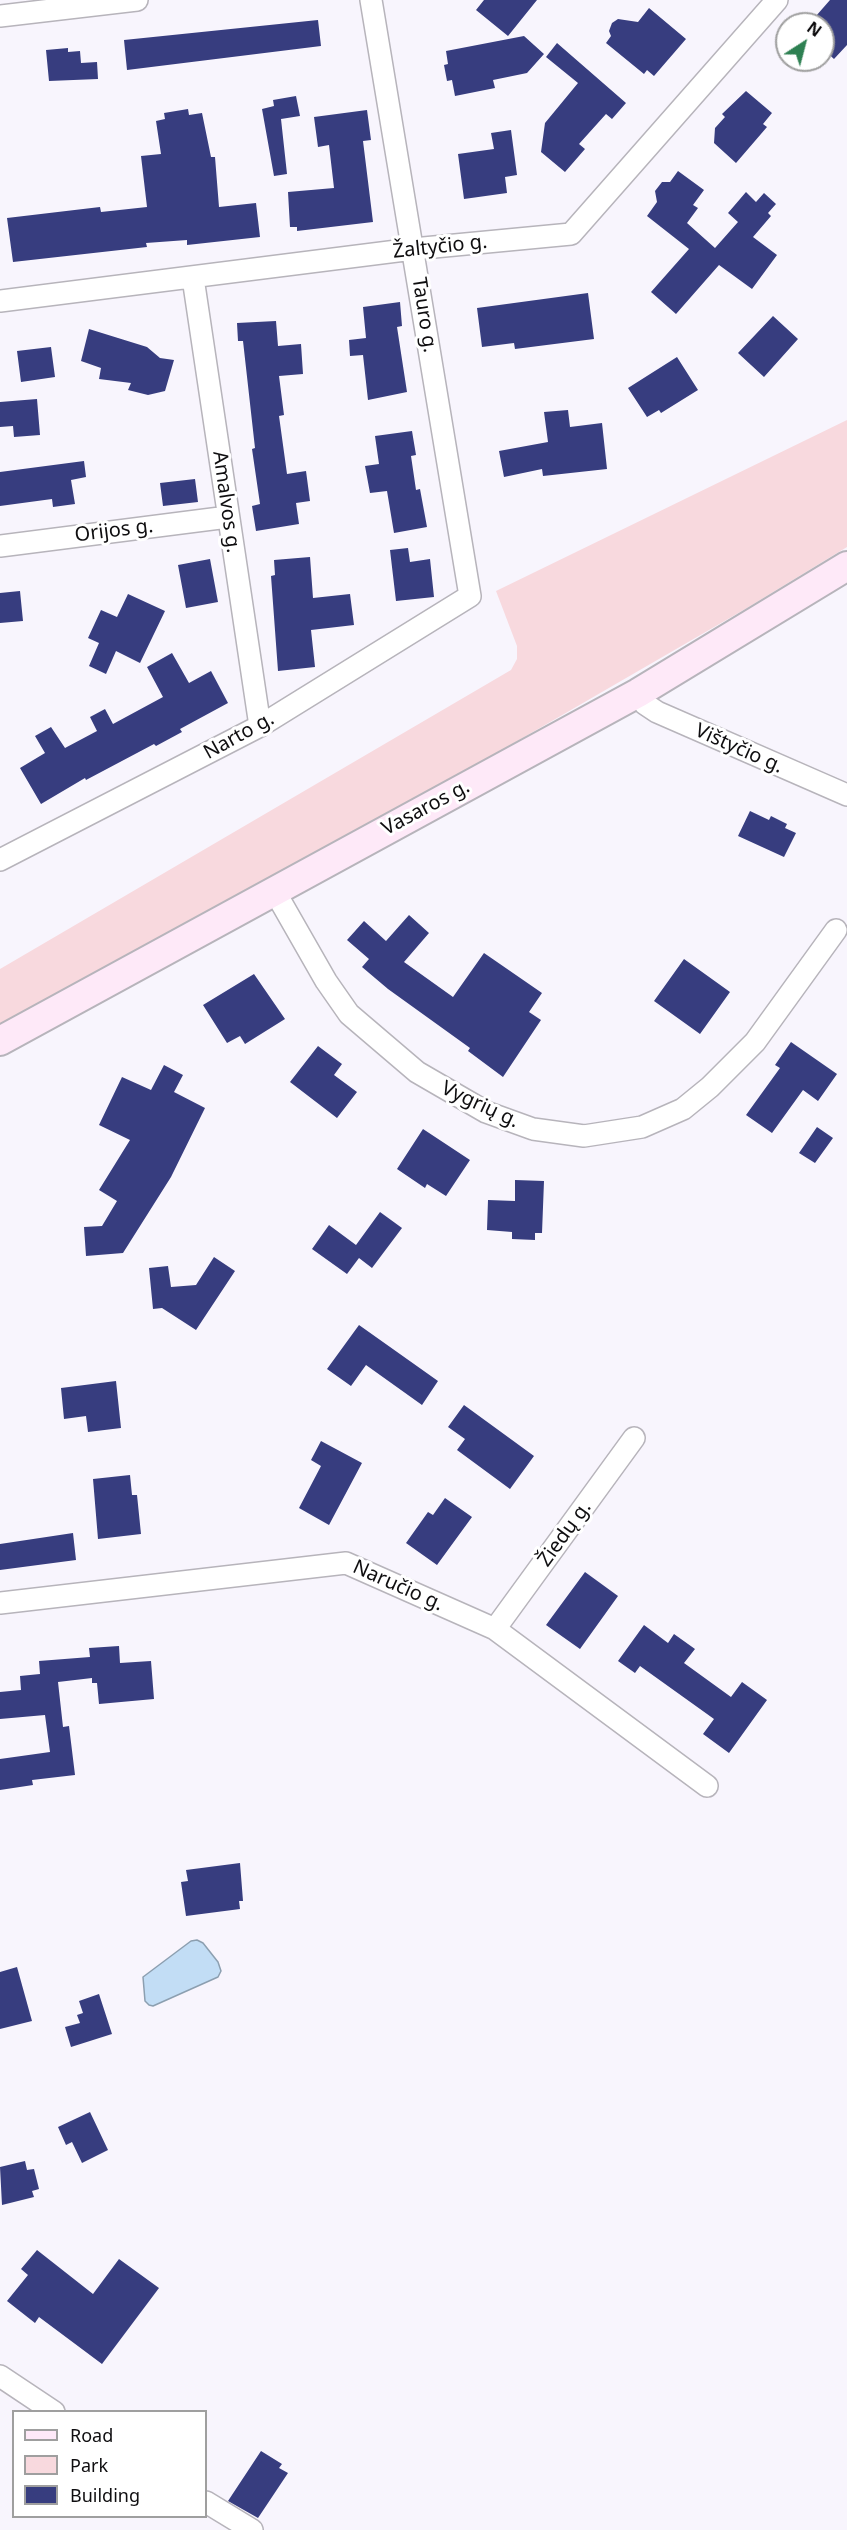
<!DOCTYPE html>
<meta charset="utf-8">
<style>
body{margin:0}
#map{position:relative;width:847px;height:2530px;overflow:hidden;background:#f8f5fd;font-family:"Noto Sans",sans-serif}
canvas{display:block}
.legend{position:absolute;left:12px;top:2410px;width:195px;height:108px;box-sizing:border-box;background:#fff;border:2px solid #9f9f9f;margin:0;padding:8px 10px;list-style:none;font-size:18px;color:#0f0e10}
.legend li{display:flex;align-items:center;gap:12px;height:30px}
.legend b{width:30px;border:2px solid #9f9f9f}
.north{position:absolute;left:775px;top:12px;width:60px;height:60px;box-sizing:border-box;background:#fff;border:2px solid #9f9f9f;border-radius:50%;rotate:36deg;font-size:16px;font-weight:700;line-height:24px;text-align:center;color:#0f0e10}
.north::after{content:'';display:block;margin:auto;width:21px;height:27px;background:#2e8052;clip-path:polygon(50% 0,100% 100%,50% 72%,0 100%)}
</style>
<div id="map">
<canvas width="847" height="2530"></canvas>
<ul class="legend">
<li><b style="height:8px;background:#fee9f8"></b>Road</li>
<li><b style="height:16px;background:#f8d9de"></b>Park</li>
<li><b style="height:16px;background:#373d7f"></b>Building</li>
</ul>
<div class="north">N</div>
</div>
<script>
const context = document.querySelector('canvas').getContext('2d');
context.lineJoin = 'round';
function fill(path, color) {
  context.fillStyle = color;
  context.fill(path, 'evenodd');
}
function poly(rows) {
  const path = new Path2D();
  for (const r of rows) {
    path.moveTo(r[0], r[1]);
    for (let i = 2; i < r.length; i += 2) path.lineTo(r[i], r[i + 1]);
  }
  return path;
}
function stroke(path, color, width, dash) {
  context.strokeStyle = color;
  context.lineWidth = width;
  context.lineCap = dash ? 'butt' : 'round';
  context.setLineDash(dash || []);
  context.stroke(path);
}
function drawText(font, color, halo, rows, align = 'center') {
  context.font = font + ' "Noto Sans",sans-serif';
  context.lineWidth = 6;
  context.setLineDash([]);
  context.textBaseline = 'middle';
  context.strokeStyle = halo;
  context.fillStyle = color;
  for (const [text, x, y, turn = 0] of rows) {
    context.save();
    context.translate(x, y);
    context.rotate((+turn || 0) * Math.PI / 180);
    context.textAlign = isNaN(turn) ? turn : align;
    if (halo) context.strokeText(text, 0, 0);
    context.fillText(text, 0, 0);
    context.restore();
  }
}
fill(poly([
 [847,420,847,547,747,608,488,758,0,1025,0,969,511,670,517,659,517,646,496,591]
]), '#f8d9de');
const water = poly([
 [197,1940,203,1943,218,1962,221,1971,218,1977,153,2006,149,2005,145,2001,143,1977,191,1941,197,1940]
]);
fill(water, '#c2ddf5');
stroke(water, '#8c9fb0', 1.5);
fill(poly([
 [484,0,537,0,508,36,476,10],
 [830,0,847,0,847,45,834,59,823,49,823,24,809,24],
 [649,8,686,39,654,76,647,70,644,74,606,43,611,36,609,31,612,23,618,19,638,22],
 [318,20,321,46,127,70,124,40],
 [524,36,544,54,527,73,493,80,495,88,455,96,452,80,447,81,444,65,448,64,446,51],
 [557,43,626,103,612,119,606,114,579,144,585,149,565,172,541,152,545,123,578,83,546,57],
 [68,48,68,52,80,51,81,63,97,62,98,79,49,81,46,50],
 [746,91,772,113,763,124,767,127,736,163,714,143,715,128,725,117,722,114],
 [296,96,300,116,281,119,287,174,274,176,262,109,274,106,273,100],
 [188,109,189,115,202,113,211,157,215,157,219,207,256,203,260,237,187,245,187,240,146,243,147,247,13,262,7,218,100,207,101,212,147,207,141,156,161,154,156,121,165,119,164,113],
 [367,110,371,140,363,141,373,222,297,231,297,227,290,227,288,192,334,188,329,145,318,147,314,117],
 [511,130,517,175,505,177,507,193,464,199,458,154,494,149,491,133],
 [678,171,704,190,693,205,698,208,687,223,715,248,738,222,728,213,746,192,756,202,764,193,776,204,768,213,771,216,753,237,777,255,752,289,719,265,676,314,651,292,689,249,647,216,657,202,655,191,662,182,670,182],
 [588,293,594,339,515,349,514,343,482,347,477,308],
 [400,302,402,326,397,327,407,392,368,400,363,355,350,356,349,340,366,338,363,307],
 [773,316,798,339,764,377,738,353],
 [276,321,278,346,301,344,303,374,279,376,284,415,279,416,287,474,306,471,310,501,296,503,299,524,256,531,252,506,260,504,252,449,255,448,243,341,238,341,237,323],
 [89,329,147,347,160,358,174,360,165,391,148,395,128,390,131,383,99,379,101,368,81,361],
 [51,347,55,377,21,382,17,351],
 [677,357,698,390,661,413,659,410,647,417,628,388],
 [37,399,40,435,14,437,13,426,0,427,0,402],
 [568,410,570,427,602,423,607,469,543,476,542,469,504,477,499,451,548,442,544,412],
 [412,431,416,455,411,456,416,490,420,489,427,527,394,533,387,491,370,493,365,466,379,464,375,436],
 [84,461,86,477,71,480,75,504,53,507,52,499,0,506,0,472],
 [195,479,198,502,163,506,160,483],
 [408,548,410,562,430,559,434,597,396,601,390,550],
 [310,557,313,598,350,594,354,625,311,630,315,667,278,671,271,576,275,575,274,560],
 [210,559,218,602,186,608,178,565],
 [20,591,23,621,0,623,0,593],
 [128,594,165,611,140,663,116,651,106,674,89,666,99,643,88,638,101,610,117,617],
 [172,653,189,683,211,671,228,703,180,729,182,732,156,746,154,744,86,780,85,778,41,804,20,768,45,753,35,736,51,727,65,748,97,731,90,717,105,709,113,724,163,697,147,667],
 [750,811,769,820,771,816,787,824,785,828,796,833,784,857,738,836],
 [409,915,429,933,404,962,453,997,484,953,542,993,529,1012,541,1020,503,1077,468,1051,470,1048,388,989,362,967,369,959,347,940,364,921,386,941],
 [684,959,730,992,700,1034,654,1001],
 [254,974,285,1019,245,1044,240,1036,227,1043,203,1005],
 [791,1042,837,1074,818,1101,803,1090,772,1133,746,1115,780,1068,775,1065],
 [318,1046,342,1064,334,1075,357,1092,337,1118,290,1082],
 [164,1065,183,1075,174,1092,205,1108,171,1177,123,1253,86,1256,84,1227,102,1226,117,1201,99,1190,130,1140,99,1125,122,1077,151,1090],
 [817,1127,833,1138,815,1163,799,1153],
 [423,1129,470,1160,446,1196,427,1184,425,1188,397,1169],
 [515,1180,544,1181,542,1233,535,1233,535,1240,512,1239,512,1232,487,1230,488,1200,515,1201],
 [380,1212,402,1228,372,1268,359,1258,347,1274,312,1249,329,1225,356,1245],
 [214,1257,235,1271,196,1330,162,1308,153,1309,149,1268,168,1266,171,1287,196,1285],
 [359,1325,438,1381,422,1405,366,1365,351,1386,327,1369],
 [116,1381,121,1428,88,1432,86,1416,64,1419,61,1388],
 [464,1405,534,1456,510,1489,457,1450,465,1439,448,1427],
 [321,1441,362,1463,329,1525,299,1508,321,1466,311,1460],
 [130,1475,132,1495,137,1495,141,1534,98,1539,93,1479],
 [445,1498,472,1517,437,1565,406,1543,428,1512,433,1515],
 [73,1533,76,1560,0,1570,0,1544],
 [585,1572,618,1596,580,1649,546,1625],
 [644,1625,668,1643,674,1634,695,1649,684,1663,731,1697,742,1682,767,1700,729,1753,703,1734,714,1719,640,1666,635,1673,618,1661],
 [119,1646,120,1663,151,1661,154,1699,99,1704,97,1683,92,1683,92,1678,58,1682,63,1727,69,1726,75,1775,32,1780,33,1785,0,1790,0,1759,50,1752,45,1715,0,1719,0,1692,21,1690,20,1676,40,1674,39,1661,90,1657,89,1648],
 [240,1863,243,1901,239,1901,240,1909,186,1916,181,1882,188,1881,186,1870],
 [17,1967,32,2021,0,2029,0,1972],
 [99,1994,112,2034,71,2047,65,2027,80,2023,77,2015,83,2013,79,2001],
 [90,2112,108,2150,82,2163,72,2142,66,2145,58,2127],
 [25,2161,27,2170,34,2169,39,2189,32,2191,34,2197,2,2205,0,2167],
 [37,2250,93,2294,119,2259,159,2288,102,2364,39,2317,35,2323,7,2301,28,2275,21,2269],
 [261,2451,282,2464,279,2468,288,2473,258,2518,228,2501]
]), '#373d7f');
const minor = poly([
 [0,16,137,0],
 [193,278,260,726],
 [0,301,413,249,571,234,777,0],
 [0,546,228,517],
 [638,693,645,704,657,712,847,795],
 [0,860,260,726,470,596,371,0],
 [274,890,326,981,349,1014,417,1072,486,1112,533,1129,584,1136,642,1127,683,1109,710,1087,755,1042,836,930],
 [0,1603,346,1563,495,1629,707,1786],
 [495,1629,634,1438],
 [0,2376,54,2412],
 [206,2502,252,2530]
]);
const secondary = poly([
 [0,1041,638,693,847,566]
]);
stroke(minor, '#b7b4bb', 24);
stroke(secondary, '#b7b4bb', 32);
stroke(minor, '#fff', 21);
stroke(secondary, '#fee9f8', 28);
drawText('20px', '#0f0e10', '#fff', [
 ["Žaltyčio g.",440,247,-6],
 ["Tauro g.",424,315,81],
 ["Amalvos g.",226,502,82],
 ["Orijos g.",114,531,-7],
 ["Narto g.",239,736,-29],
 ["Vištyčio g.",739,749,24],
 ["Vasaros g.",426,808,-28],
 ["Vygrių g.",480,1105,25],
 ["Žiedų g.",565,1534,-54],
 ["Naručio g.",398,1586,24]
]);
</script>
